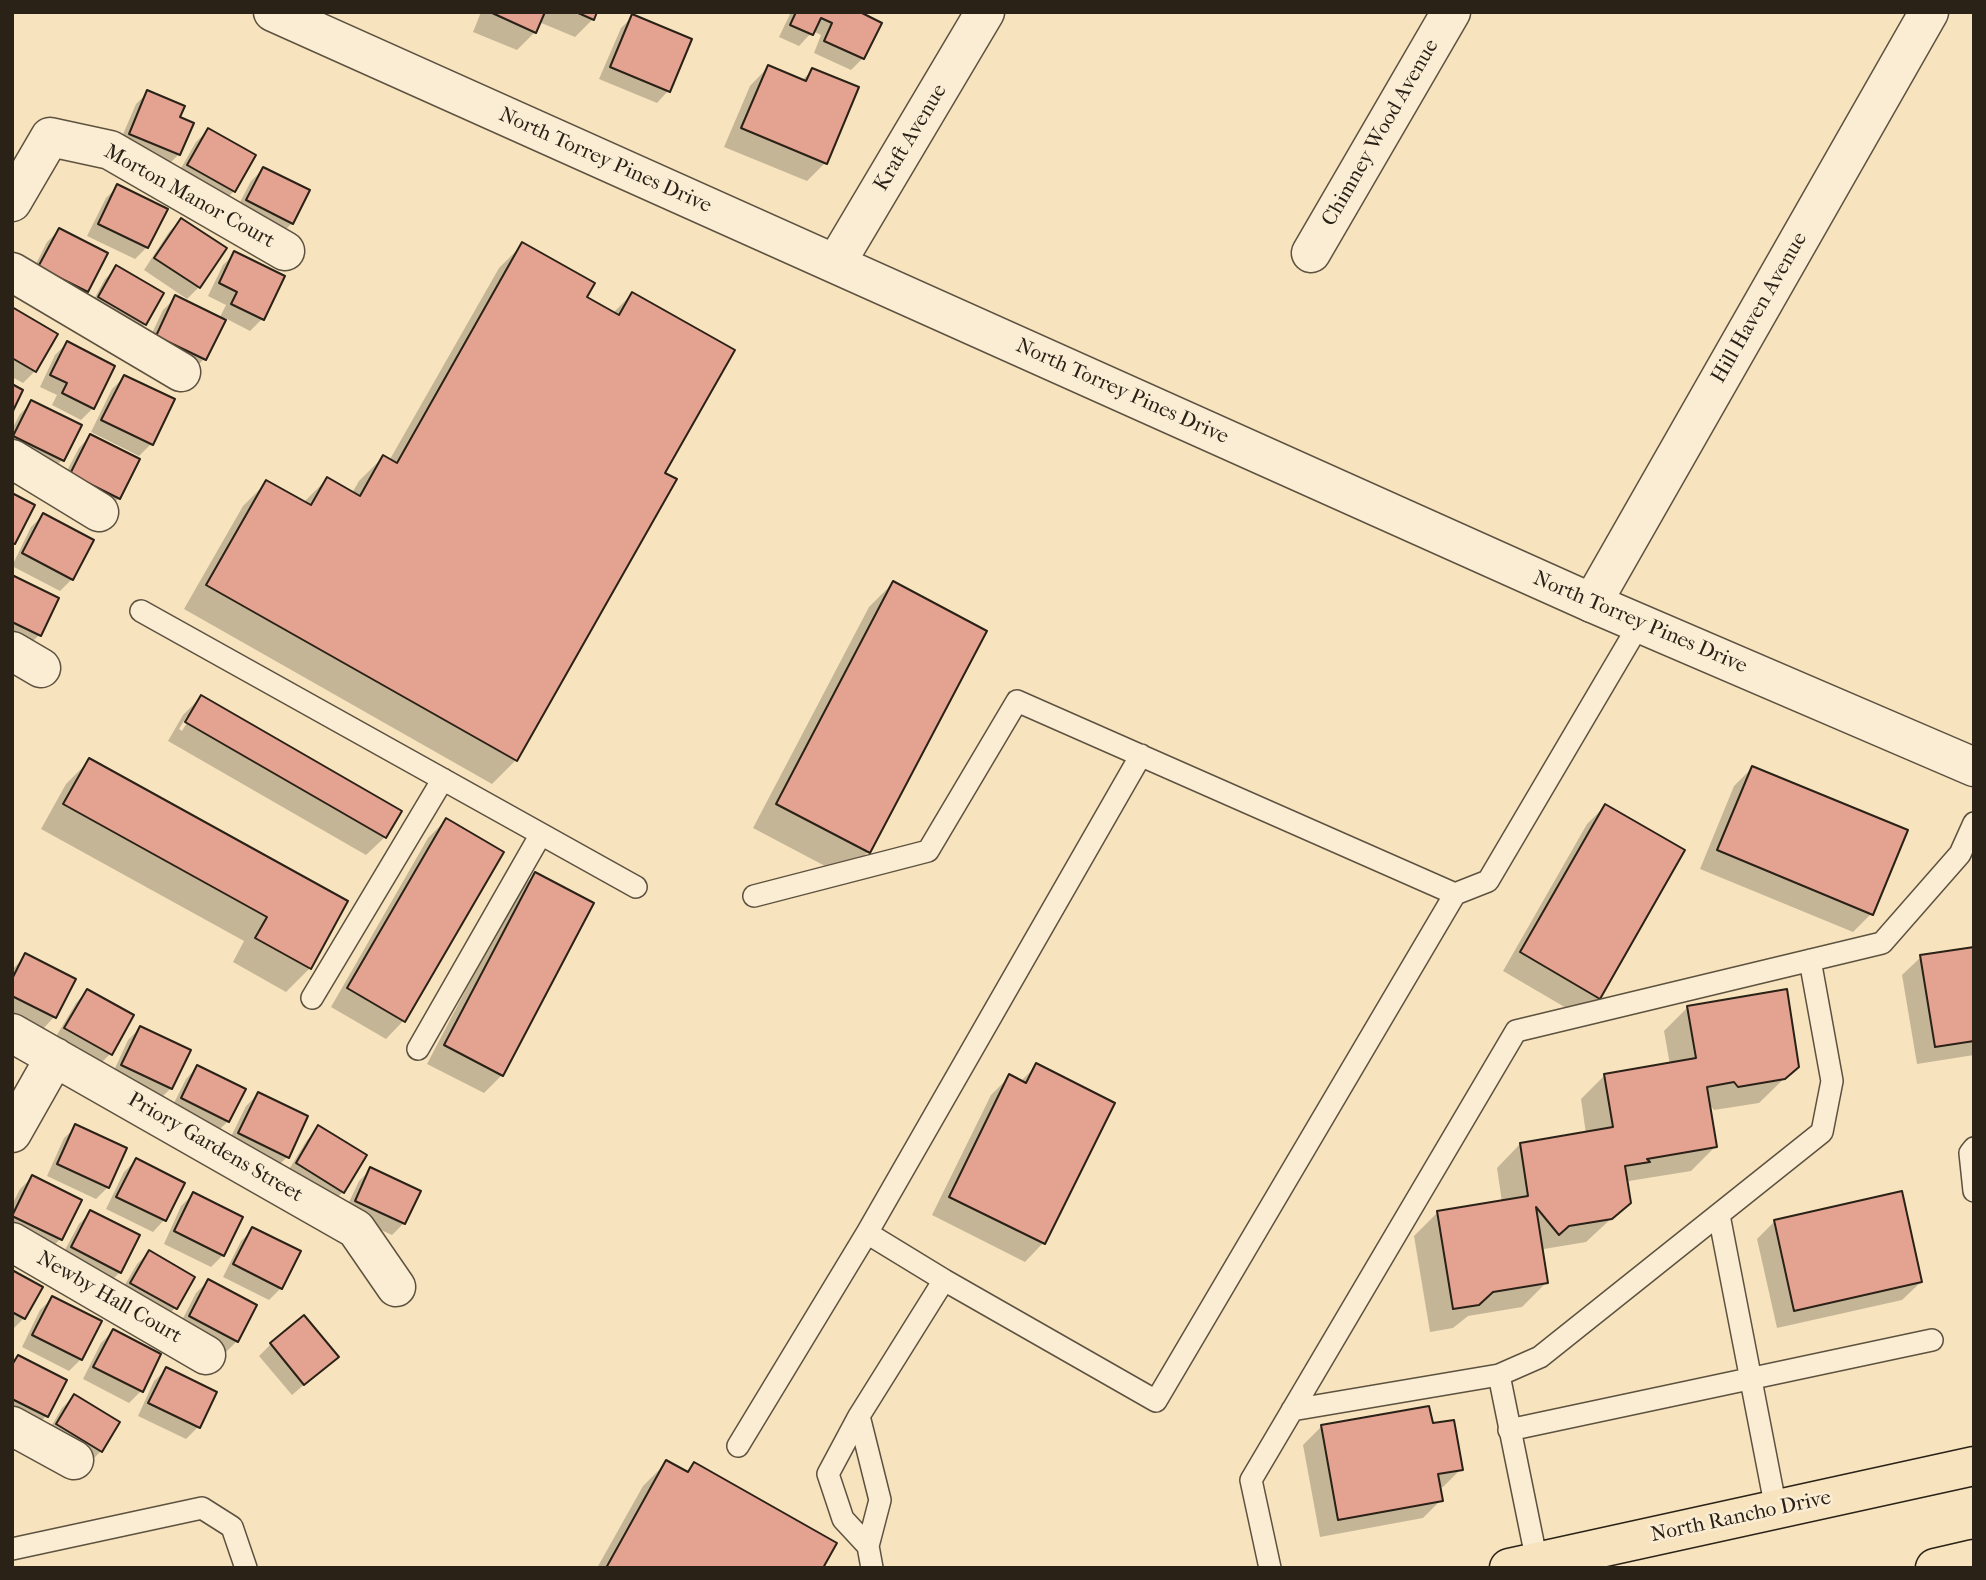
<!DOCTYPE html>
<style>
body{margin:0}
#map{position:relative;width:1986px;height:1580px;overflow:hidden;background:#f7e3bd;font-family:"IM FELL French Canon",serif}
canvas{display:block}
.frame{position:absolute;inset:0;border:14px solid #2a2117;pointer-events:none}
</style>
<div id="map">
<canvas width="1986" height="1580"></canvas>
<div class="frame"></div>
</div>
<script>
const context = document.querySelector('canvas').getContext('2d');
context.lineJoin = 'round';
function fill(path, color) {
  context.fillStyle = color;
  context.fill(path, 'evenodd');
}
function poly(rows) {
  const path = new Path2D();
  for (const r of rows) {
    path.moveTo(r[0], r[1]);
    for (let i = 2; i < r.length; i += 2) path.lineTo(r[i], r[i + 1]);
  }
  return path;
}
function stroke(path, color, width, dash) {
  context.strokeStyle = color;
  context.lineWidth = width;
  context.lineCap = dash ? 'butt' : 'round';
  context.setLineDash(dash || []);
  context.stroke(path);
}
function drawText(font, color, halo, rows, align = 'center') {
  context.font = font + ' "IM FELL French Canon",serif';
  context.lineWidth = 5;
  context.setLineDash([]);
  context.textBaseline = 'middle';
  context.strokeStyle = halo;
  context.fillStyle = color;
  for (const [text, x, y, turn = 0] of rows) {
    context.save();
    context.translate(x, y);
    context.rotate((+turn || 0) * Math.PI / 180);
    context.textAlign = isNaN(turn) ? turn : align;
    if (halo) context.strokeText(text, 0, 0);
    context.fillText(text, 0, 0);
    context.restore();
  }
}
fill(poly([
 [481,12,596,12,593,19,575,37,539,22,535,32,517,50,473,32],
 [791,12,856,12,863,58,851,70,814,53,821,35,813,31,799,46,779,37],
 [633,16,668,91,657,103,599,79,621,28],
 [768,67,801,81,813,70,857,88,825,163,807,181,724,147,750,86],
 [148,92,179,154,167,166,118,146,136,104],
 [208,130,234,191,222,203,176,177,196,142],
 [263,169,292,223,280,235,235,212,251,181],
 [117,187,147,247,135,259,87,236,106,198],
 [181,220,199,287,187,299,144,270,169,232],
 [59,230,87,291,75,303,28,280,47,242],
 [523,244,585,298,612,314,632,294,663,473,674,480,516,760,492,784,184,609,243,506,267,482,303,503,327,479,352,493,359,481,383,457,389,461,499,268],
 [235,253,262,319,250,331,225,318,204,359,192,371,145,348,163,310,175,298,219,319,226,305,208,296,223,265],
 [117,267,145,324,133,336,88,310,105,279],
 [12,309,35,371,23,383,12,377],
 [67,343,93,408,81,420,52,405,57,395,40,387,55,355],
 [124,377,172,400,151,444,139,456,91,432,112,389],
 [32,402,80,426,62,460,50,472,12,453,12,429,20,414],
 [90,436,119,498,107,510,59,486,79,448],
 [43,515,72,579,60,591,12,566,31,527],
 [12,577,39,635,27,647,12,639],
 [893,583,985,631,868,852,844,876,753,828,869,607],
 [201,697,399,812,385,837,366,855,168,741,183,715],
 [187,716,191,716,182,731,179,729],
 [90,760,346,902,310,968,286,992,233,962,244,941,41,829,66,784],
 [1752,768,1871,914,1853,932,1700,869,1734,786],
 [1605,806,1599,997,1580,1016,1503,971,1587,824],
 [446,820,404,1020,386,1039,331,1007,428,838],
 [535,874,502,1075,484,1093,427,1064,517,892],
 [1974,948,1974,1055,1917,1064,1902,975,1921,957],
 [26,955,74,979,54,1017,43,1029,12,1014,12,970],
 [87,991,110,1054,98,1066,54,1040,76,1003],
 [1688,1007,1797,1066,1759,1103,1714,1110,1708,1103,1715,1147,1691,1171,1629,1181,1626,1183,1629,1202,1586,1242,1544,1249,1541,1251,1546,1283,1522,1307,1468,1316,1453,1328,1430,1332,1414,1236,1438,1212,1502,1202,1497,1168,1520,1144,1586,1134,1581,1099,1605,1075,1670,1065,1664,1031],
 [140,1028,188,1051,171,1088,159,1100,111,1077,128,1040],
 [1036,1066,1113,1104,1043,1243,1025,1262,932,1215,991,1095,1009,1077,1020,1082],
 [197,1067,228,1121,216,1133,170,1111,186,1079],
 [258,1094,287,1157,275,1169,227,1145,246,1106],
 [76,1127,108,1187,96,1199,47,1176,64,1138],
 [319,1128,343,1192,331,1203,285,1176,307,1140],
 [136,1160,183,1183,164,1220,153,1232,106,1209,124,1172],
 [371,1169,404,1223,392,1235,344,1213,359,1181],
 [32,1177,60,1239,49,1251,12,1233,12,1205,20,1189],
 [193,1194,223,1255,211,1267,164,1244,181,1206],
 [91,1212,120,1272,108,1284,60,1259,79,1224],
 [1775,1221,1921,1282,1902,1300,1777,1328,1757,1239],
 [253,1229,281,1288,269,1300,223,1277,241,1241],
 [149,1252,193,1277,175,1308,163,1320,119,1295,137,1264],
 [12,1272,24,1318,12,1330],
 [208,1281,237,1341,225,1353,178,1328,196,1293],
 [52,1298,81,1359,69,1371,22,1347,40,1310],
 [113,1331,141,1391,129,1403,83,1379,101,1343],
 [271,1344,336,1357,292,1395,259,1356],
 [18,1357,65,1381,46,1416,34,1428,12,1417,12,1363],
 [166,1370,198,1427,186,1439,138,1416,154,1381],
 [74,1396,101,1451,89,1463,45,1437,62,1408],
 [1431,1425,1461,1469,1443,1487,1439,1488,1441,1500,1423,1518,1320,1537,1303,1445,1321,1427],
 [667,1462,685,1473,694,1464,821,1568,597,1568,643,1486]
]), '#0003');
const building = poly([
 [490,12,545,12,536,33,490,12],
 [576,12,597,12,594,20,576,12],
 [796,12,860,12,882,23,864,59,824,41,832,23,821,18,813,35,790,25,796,12],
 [632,14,692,39,670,92,610,67,632,14],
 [768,65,806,81,812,68,859,87,827,164,741,128,768,65],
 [147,90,185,106,180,117,194,123,180,155,129,134,147,90],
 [208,128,256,155,235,192,187,165,208,128],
 [263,167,310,190,293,224,246,200,263,167],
 [117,184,168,209,148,248,98,224,117,184],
 [181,218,227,248,200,288,154,258,181,218],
 [59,228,108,253,88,292,38,267,59,228],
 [522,242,595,283,587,297,619,315,632,292,735,350,665,473,677,479,517,761,206,585,266,480,311,505,327,477,360,496,383,455,397,463,522,242],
 [234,251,285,276,264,320,231,304,237,292,219,283,234,251],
 [116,265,164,293,146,325,98,297,116,265],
 [175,295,226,320,206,360,156,336,175,295],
 [12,307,58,334,36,372,12,358,12,307],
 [67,341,115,366,94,409,62,393,67,383,50,375,67,341],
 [124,375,175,399,153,445,101,420,124,375],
 [12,384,23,390,12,413,12,384],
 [31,400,82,425,64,461,13,436,31,400],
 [90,434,140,459,120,499,70,474,90,434],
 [12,493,35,505,15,544,12,543,12,493],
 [43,513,94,540,73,580,22,553,43,513],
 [12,575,59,598,41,636,12,622,12,575],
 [893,581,987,631,870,853,776,804,893,581],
 [201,695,402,811,386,838,185,722,201,695],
 [89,758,348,901,311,969,255,938,267,917,63,804,89,758],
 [1752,766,1908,830,1873,915,1717,850,1752,766],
 [1605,804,1685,850,1600,999,1520,952,1605,804],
 [446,818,504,852,405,1022,347,988,446,818],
 [535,872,594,903,503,1076,444,1045,535,872],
 [1974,947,1974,1041,1935,1047,1920,955,1974,947],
 [25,953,76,979,56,1018,12,996,12,979,25,953],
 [87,989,134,1015,112,1055,64,1028,87,989],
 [1787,989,1799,1067,1785,1079,1738,1087,1734,1082,1707,1087,1717,1147,1647,1159,1650,1162,1625,1166,1631,1203,1612,1219,1569,1226,1559,1235,1536,1207,1548,1283,1493,1292,1479,1305,1453,1309,1437,1211,1528,1196,1520,1143,1613,1127,1604,1074,1696,1058,1687,1006,1787,989],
 [140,1026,191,1050,172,1089,121,1065,140,1026],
 [1036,1063,1115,1103,1045,1244,949,1197,1009,1074,1026,1083,1036,1063],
 [197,1065,246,1089,229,1122,181,1098,197,1065],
 [258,1092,308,1116,289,1158,238,1133,258,1092],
 [75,1124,127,1148,109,1188,57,1164,75,1124],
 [318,1125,367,1155,344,1193,296,1163,318,1125],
 [136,1158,185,1183,166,1221,116,1197,136,1158],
 [370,1167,421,1191,405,1224,355,1201,370,1167],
 [32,1175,82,1200,62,1240,12,1216,32,1175],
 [1902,1191,1922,1282,1794,1311,1774,1220,1902,1191],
 [193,1192,243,1217,224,1256,174,1231,193,1192],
 [90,1210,140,1235,121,1273,71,1247,90,1210],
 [252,1227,301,1251,282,1289,233,1264,252,1227],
 [149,1250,195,1277,177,1309,130,1283,149,1250],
 [12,1270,43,1287,25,1319,12,1312,12,1270],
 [208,1279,257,1305,238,1342,189,1316,208,1279],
 [52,1296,102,1321,82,1360,32,1335,52,1296],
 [304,1315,339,1357,304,1385,270,1343,304,1315],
 [113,1329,161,1354,143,1392,93,1367,113,1329],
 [18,1355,67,1380,48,1417,12,1399,12,1365,18,1355],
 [166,1367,217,1392,200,1428,148,1403,166,1367],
 [74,1394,120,1422,102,1452,56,1424,74,1394],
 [1429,1406,1433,1423,1454,1420,1463,1470,1438,1474,1443,1501,1338,1520,1321,1425,1429,1406],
 [666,1460,688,1472,694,1462,837,1543,823,1568,606,1568,666,1460]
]);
fill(building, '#e4a391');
stroke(building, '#2a2117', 2);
const service = poly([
 [141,611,636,887],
 [1455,894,1488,881,1640,623],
 [754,896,928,851,1017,701,1455,894,1156,1401,944,1280],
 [312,998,443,779],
 [418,1049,541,834],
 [1974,1148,1970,1153,1974,1191],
 [1719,1215,1776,1509],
 [1499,1375,1540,1357,1822,1132,1832,1081,1810,960],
 [1292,1410,1499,1375,1537,1562],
 [859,1416,880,1500,868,1546,872,1568],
 [1509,1430,1932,1340],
 [738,1446,867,1233],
 [868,1546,843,1519,828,1474,859,1416,944,1280,867,1233,1141,755],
 [12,1549,202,1508,232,1527,246,1568],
 [1270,1568,1251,1480,1516,1031,1882,943,1960,854,1974,823]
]);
const minor = poly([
 [12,202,50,137,110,150,285,251],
 [1311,253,1451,12],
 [836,263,985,12],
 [12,272,181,372],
 [12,459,99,512],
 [1592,603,1929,12],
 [12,651,41,668],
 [12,1033,356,1229,396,1287],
 [12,1133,55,1057],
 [12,1242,206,1355],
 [12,1426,74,1460]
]);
const tertiary = poly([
 [273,12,1592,603,1974,767]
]);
const primary = poly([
 [1509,1568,1974,1466],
 [1935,1568,1974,1559]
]);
stroke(service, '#5d5240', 24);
stroke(minor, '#5d5240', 41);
stroke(tertiary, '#5d5240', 41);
stroke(primary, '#2a2117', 41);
stroke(service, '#faedd4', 21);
stroke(minor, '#faedd4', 38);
stroke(tertiary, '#faedd4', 38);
stroke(primary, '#f7e3bd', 38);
drawText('21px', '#2a2117', '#faedd4', [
 ["Chimney Wood Avenue",1381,133,-60],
 ["Kraft Avenue",911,138,-59],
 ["North Torrey Pines Drive",605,161,24],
 ["Morton Manor Court",189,197,29],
 ["Hill Haven Avenue",1760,308,-60],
 ["North Torrey Pines Drive",1122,392,24],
 ["North Torrey Pines Drive",1640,623,23],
 ["Priory Gardens Street",215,1148,30],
 ["Newby Hall Court",109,1298,30],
 ["North Rancho Drive",1741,1517,-12]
]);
</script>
